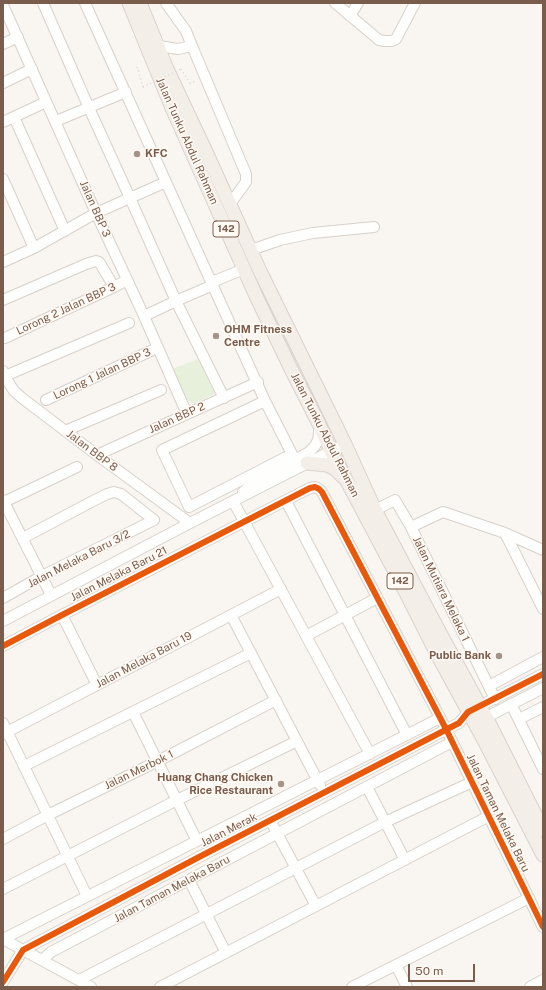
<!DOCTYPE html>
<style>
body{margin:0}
#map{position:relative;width:546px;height:990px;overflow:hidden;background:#f9f5f0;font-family:"Public Sans",sans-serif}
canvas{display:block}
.frame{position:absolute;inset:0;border:4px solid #7a5c4d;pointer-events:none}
.scale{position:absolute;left:408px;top:964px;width:67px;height:18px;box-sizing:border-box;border:2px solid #7a5c4d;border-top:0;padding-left:5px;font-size:12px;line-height:14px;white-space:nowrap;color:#7a5c4d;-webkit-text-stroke:3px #fffaf3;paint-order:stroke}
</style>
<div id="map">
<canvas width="546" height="990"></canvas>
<div class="frame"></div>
<div class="scale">50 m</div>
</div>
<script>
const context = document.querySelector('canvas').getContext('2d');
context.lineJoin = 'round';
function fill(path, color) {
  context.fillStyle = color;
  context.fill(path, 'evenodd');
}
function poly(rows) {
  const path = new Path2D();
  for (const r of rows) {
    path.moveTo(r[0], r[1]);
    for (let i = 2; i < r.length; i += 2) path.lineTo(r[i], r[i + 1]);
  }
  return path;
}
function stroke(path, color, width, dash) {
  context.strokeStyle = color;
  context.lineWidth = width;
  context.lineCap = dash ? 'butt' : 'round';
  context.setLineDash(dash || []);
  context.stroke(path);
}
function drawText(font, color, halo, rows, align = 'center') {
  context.font = font + ' "Public Sans",sans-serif';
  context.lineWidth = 3;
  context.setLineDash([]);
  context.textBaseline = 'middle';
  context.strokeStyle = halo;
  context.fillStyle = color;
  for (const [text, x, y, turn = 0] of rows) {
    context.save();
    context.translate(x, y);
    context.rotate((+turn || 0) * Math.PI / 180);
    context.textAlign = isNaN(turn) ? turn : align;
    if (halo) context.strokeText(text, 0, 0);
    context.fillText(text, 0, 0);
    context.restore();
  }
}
fill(poly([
 [198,359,215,394,193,404,187,399,172,369]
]), '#e7f0db');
const minor = poly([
 [43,3,89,108,130,198,176,301,224,398],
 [85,3,265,401,292,454,189,507,162,450,265,401],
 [166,3,186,31,192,46],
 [335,3,379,40,384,41,392,41,396,39,415,3],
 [3,5,96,213,144,316,187,414],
 [350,16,358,3],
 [3,44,18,37],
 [158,46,178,49,192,46,246,174,246,182,230,204],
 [3,83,32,69],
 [14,117,65,231],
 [56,121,126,92],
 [3,122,46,102],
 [3,179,34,248],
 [251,250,280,240,313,233,374,227],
 [3,262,34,248,96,213,166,182],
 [212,282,244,269],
 [3,300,86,264,96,261,99,262,101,265,114,287],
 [144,316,176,301,213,285],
 [5,338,114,287,127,280],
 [3,371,7,380,14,391,22,398,97,455,190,523],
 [5,376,129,323],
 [46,400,157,348],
 [65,431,161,390],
 [97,455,187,414,258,382],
 [243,492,256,481,304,455,309,452,315,446,318,440,319,433,319,426],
 [3,500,51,595],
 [233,501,370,754],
 [286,501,407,735],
 [4,502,77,467],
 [375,510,395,500,411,527,495,699],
 [411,527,443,512,505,533,543,550],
 [505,533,543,609],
 [3,598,42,576,154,520,121,494,114,492,107,494,93,501,23,538],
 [62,615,97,685],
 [231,615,320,785],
 [3,621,190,523,345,444],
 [306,636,377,598],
 [3,646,62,615,310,488,315,487,319,489,322,492,446,729,543,927],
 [489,686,543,657],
 [511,704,543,769],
 [133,712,197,841],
 [519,719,543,707],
 [481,720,543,688],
 [3,723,87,896],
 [3,734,281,589],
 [24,766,251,653],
 [367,787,405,860],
 [270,820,316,906],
 [3,839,48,815,158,761,276,700],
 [189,880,226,953],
 [3,889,177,800,297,741],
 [3,939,440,718],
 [3,939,91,987],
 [42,960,51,952,452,742],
 [396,965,407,987],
 [79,980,385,822,472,782],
 [3,982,23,950,199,857,459,723,468,712,543,674],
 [160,987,489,816],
 [352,987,529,898],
 [530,987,543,980]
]);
const major = poly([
 [129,3,172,108,256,296,292,371,318,422,331,451,403,587,438,656,485,742,543,855],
 [140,3,167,69,207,154,260,271,345,444,375,510,440,633,486,717,543,830],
 [307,463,327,465,335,469,343,477]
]);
stroke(minor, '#d7d1cb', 12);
stroke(major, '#dad1cc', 15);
stroke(poly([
 [137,67,143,87],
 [181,69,190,83,197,81]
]), '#dcd5d0', 1.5, [1, 3]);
stroke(minor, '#fefefd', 10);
stroke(major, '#f3eee8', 13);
stroke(poly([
 [143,87,181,69]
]), '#dcd5d0', 1.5, [1, 3]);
stroke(poly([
 [3,646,62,615,310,488,315,487,319,489,322,492,446,729,543,927],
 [3,982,23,950,199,857,459,723,468,712,543,674]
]), '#e8590c', 6);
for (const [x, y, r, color] of [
 [137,154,4,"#a69286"],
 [216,336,4,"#a69286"],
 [499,656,4,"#a69286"],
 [281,784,4,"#a69286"]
]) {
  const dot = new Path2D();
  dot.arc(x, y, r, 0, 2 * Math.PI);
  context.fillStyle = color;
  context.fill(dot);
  stroke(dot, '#fffaf3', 1.5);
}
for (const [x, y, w] of [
 [226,229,26],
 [400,581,26]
]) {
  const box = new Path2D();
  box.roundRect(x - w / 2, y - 8, w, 16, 3);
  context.fillStyle = '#fffaf3';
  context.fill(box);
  stroke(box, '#7a5c4d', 1);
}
drawText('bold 10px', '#7a5c4d', null, [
 ["142",226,229],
 ["142",400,581]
]);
drawText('11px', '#7a5c4d', '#fffaf3', [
 ["Jalan Tunku Abdul Rahman",187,141,66],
 ["Jalan BBP 3",95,209,66],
 ["Lorong 2 Jalan BBP 3",66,309,-25],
 ["Lorong 1 Jalan BBP 3",102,374,-25],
 ["Jalan BBP 2",177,418,-24],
 ["Jalan Tunku Abdul Rahman",325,435,63],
 ["Jalan BBP 8",92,451,37],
 ["Jalan Melaka Baru 3/2",79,559,-27],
 ["Jalan Melaka Baru 21",119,574,-27],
 ["Jalan Mutiara Melaka 1",441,589,64],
 ["Jalan Melaka Baru 19",144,660,-28],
 ["Jalan Merbok 1",139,770,-26],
 ["Jalan Taman Melaka Baru",498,813,64],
 ["Jalan Merak",229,830,-27],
 ["Jalan Taman Melaka Baru",172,889,-28]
]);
drawText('bold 11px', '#7a5c4d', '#fffaf3', [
 ["KFC",145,154],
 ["OHM Fitness",224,330],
 ["Centre",224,343],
 ["Public Bank",491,656,"right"],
 ["Huang Chang Chicken",273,778,"right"],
 ["Rice Restaurant",273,791,"right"]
], 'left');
</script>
